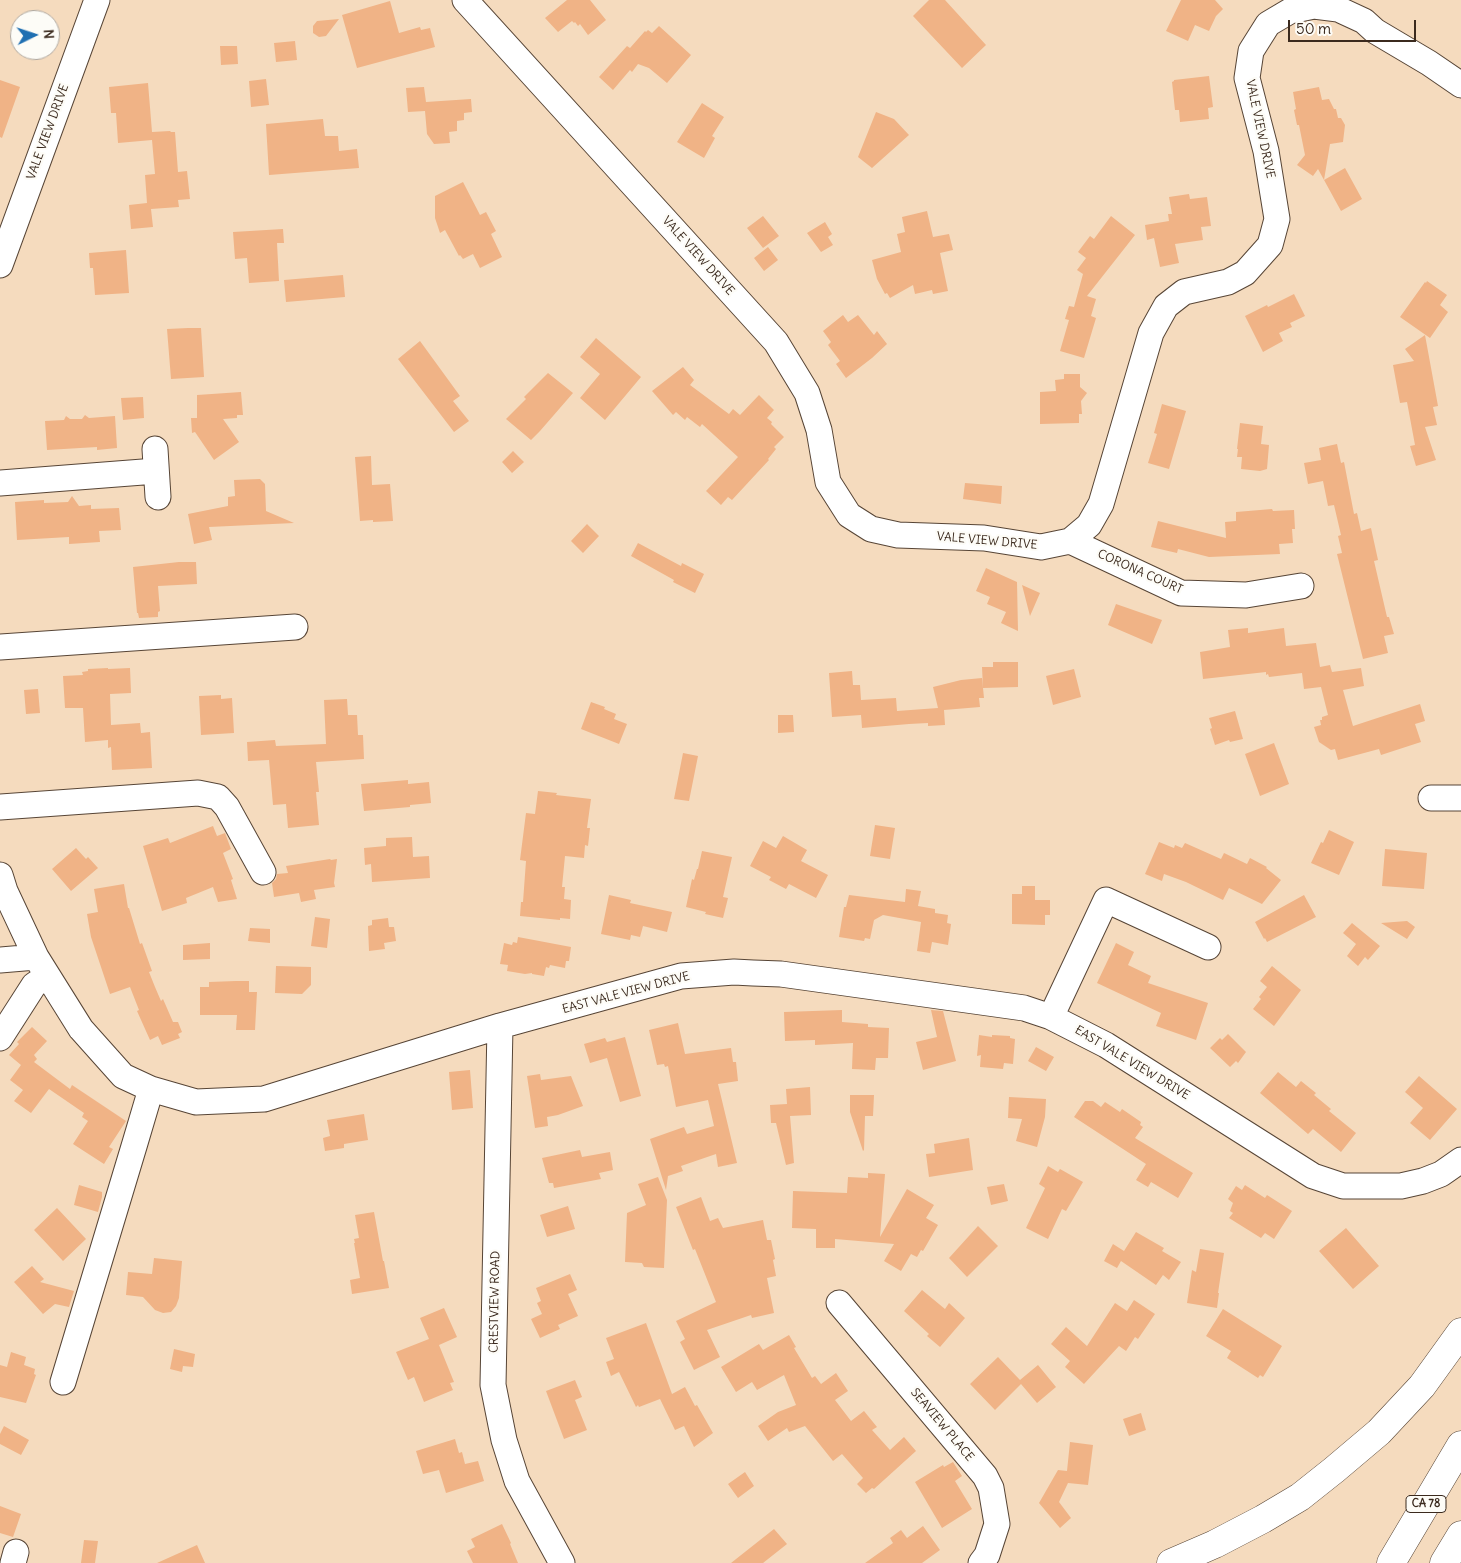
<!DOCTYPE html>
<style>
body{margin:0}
#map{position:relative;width:1461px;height:1563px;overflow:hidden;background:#f5dbbe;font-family:Delius,sans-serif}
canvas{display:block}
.north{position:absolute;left:10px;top:10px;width:50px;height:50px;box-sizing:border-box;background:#fdfcf7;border:1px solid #afa8a0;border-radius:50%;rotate:86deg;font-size:14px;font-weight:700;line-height:20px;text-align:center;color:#3b2a1e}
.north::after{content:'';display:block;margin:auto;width:18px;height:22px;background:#1f6fb2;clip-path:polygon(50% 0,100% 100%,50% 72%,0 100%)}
.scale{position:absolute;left:1288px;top:20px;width:128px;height:22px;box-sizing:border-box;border:2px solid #3b2a1e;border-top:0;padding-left:6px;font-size:15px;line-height:18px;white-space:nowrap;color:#3b2a1e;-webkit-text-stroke:4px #fdfcf7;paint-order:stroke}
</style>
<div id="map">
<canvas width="1461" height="1563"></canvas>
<div class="north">N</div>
<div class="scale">50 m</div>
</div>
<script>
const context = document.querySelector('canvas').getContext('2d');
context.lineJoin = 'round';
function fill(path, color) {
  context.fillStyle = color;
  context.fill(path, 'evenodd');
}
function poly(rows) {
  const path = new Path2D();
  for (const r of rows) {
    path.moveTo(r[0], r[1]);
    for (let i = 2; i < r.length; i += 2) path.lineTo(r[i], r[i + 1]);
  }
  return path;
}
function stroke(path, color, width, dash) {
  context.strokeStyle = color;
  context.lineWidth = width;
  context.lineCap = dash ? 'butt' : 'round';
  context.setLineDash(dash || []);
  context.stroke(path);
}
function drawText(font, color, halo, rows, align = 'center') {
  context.font = font + ' Delius,sans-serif';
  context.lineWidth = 4.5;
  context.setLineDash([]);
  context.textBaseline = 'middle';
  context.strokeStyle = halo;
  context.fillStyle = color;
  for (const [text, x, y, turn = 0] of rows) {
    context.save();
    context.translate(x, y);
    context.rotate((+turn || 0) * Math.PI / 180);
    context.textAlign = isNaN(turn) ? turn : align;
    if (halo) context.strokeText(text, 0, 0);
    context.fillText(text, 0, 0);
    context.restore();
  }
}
fill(poly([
 [567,0,590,0,606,20,588,35,580,24,578,26,575,22,574,23,572,21,558,32,545,18],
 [929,0,945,0,986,45,962,68,913,16],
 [1181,0,1215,0,1223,9,1216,16,1209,31,1195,25,1188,41,1166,31],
 [390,1,399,33,420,27,421,30,430,28,435,47,357,68,342,15],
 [339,19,326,36,319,37,313,33,313,26,317,21],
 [659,26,691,55,667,83,649,68,638,64,632,72,630,70,613,90,599,77,627,46,630,48,645,31,646,32,648,30,652,33],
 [295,41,297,60,276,62,274,43],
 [220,46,237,46,238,64,221,65],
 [1209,76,1213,107,1208,108,1209,119,1180,122,1179,110,1175,110,1172,82,1174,81,1174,80],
 [266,79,269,105,251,107,249,81],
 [0,80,20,87,2,138,0,137],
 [148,83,152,132,170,131,171,132,175,132,178,172,187,171,190,199,178,200,179,207,151,209,153,227,131,229,129,205,147,203,145,175,155,174,152,140,118,143,116,113,111,113,109,87],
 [424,87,426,102,471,99,472,112,464,113,464,120,457,121,457,131,449,132,450,143,434,144,427,134,425,111,408,112,406,88],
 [1319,87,1322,100,1329,99,1334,109,1336,109,1338,118,1341,118,1345,125,1343,142,1330,144,1324,180,1345,168,1362,199,1341,211,1318,169,1313,176,1297,165,1305,155,1299,125,1297,125,1294,110,1296,109,1293,92],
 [702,103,724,117,712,136,715,138,704,158,677,142],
 [876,112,894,119,909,135,872,168,858,157],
 [323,119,325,136,338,136,339,151,357,149,359,168,269,175,266,124],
 [463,182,480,215,486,212,496,231,491,234,502,257,480,268,473,254,463,259,460,255,459,256,445,230,440,233,435,218,435,196],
 [1189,194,1190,199,1207,197,1211,226,1201,227,1203,240,1175,244,1179,263,1160,267,1154,238,1147,240,1145,225,1169,221,1168,214,1172,214,1169,197],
 [927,211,933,237,949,234,953,250,940,253,948,291,933,294,932,290,915,294,913,285,890,298,887,293,885,294,877,279,872,260,901,252,897,234,905,232,902,217],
 [763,216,779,236,763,248,747,228],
 [1111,216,1135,235,1087,296,1096,299,1091,316,1096,318,1084,358,1060,351,1069,320,1065,319,1069,306,1074,307,1083,274,1077,270,1086,258,1078,252,1090,236,1094,239],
 [825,222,832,234,828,237,833,245,821,252,807,233],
 [283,229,284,243,277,243,279,281,249,283,247,258,235,259,233,232],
 [768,247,778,260,764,271,754,258],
 [126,250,129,293,95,295,93,268,90,268,89,253],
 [343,275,345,297,286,302,284,280],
 [1427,281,1447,295,1440,305,1448,312,1430,338,1400,317,1425,282,1426,283],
 [1294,294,1305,316,1290,323,1292,327,1279,333,1283,341,1263,352,1245,316,1267,305,1268,307],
 [843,315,848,322,858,315,874,335,877,331,887,344,872,358,846,378,836,364,840,361,828,345,831,342,823,331],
 [188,328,201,328,204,377,171,379,167,329],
 [1425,335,1438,406,1433,407,1437,425,1425,427,1436,460,1416,466,1410,446,1415,445,1407,402,1400,403,1393,365,1414,361,1405,349],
 [596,338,641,377,605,420,580,398,600,374,580,357],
 [420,341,460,396,453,401,469,421,454,432,398,359],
 [683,367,694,380,690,385,729,414,733,409,740,415,759,395,774,410,767,418,772,422,771,424,784,437,774,447,776,449,768,459,769,460,732,500,728,497,721,505,706,491,738,457,702,424,700,427,687,417,685,420,676,412,673,415,652,391],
 [548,373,573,393,540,431,531,440,506,419,526,399,524,397],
 [1064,374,1080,374,1080,387,1087,393,1081,401,1082,414,1079,414,1079,423,1040,424,1040,392,1056,391,1055,380,1064,379],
 [241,392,243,415,237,415,237,418,223,419,239,442,214,460,195,432,192,433,191,418,197,418,197,395],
 [143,397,144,418,123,420,121,398],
 [1162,404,1186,411,1169,469,1148,463,1157,434,1154,433],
 [85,415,89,418,115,416,117,448,97,450,97,447,47,450,45,421,64,420,66,416,70,419,82,419],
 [1240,423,1263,426,1261,444,1269,445,1267,469,1260,471,1241,469,1242,457,1237,457,1238,449,1237,449],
 [1337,444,1341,463,1344,462,1354,514,1357,513,1361,531,1371,528,1378,560,1374,561,1387,617,1389,617,1394,634,1384,636,1388,653,1363,659,1337,554,1342,553,1338,536,1341,535,1334,505,1328,506,1323,481,1308,484,1304,463,1321,460,1319,448],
 [513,451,524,462,512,473,502,462],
 [371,456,372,485,390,484,393,521,373,522,373,520,360,521,355,457],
 [260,479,265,484,266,511,294,523,209,527,212,540,194,544,188,514,228,506,228,497,235,496,234,480],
 [965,483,1002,486,1001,504,963,499],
 [72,496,79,506,91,505,91,509,119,508,121,530,99,531,100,542,69,544,69,537,17,540,15,502,44,500,44,503,68,502],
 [1272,509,1273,511,1294,510,1295,529,1292,529,1293,543,1279,544,1280,554,1209,557,1178,549,1177,553,1151,547,1158,521,1226,538,1225,522,1236,521,1236,512],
 [587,524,599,536,583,553,571,541],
 [638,543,681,566,682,563,704,574,695,593,673,582,674,580,631,556],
 [179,562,196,562,197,584,158,586,160,611,158,612,158,617,139,618,138,613,137,613,133,567],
 [986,568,1017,582,1018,631,1001,623,1006,612,987,604,990,597,976,591],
 [1022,585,1040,593,1030,616],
 [1116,604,1162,620,1152,644,1108,625],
 [1248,628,1248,633,1284,628,1286,646,1316,643,1320,667,1330,665,1332,672,1361,668,1364,686,1343,690,1353,726,1420,704,1425,721,1415,724,1421,742,1381,755,1379,749,1338,760,1335,749,1331,750,1319,742,1314,727,1321,725,1320,720,1322,720,1322,717,1328,715,1321,687,1304,689,1302,673,1269,677,1268,674,1266,675,1266,672,1203,679,1200,652,1230,647,1228,630],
 [993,662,1018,662,1018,687,983,688,982,667,993,667],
 [108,668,108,669,130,668,131,693,110,694,111,725,140,723,141,733,150,732,152,768,112,770,111,747,108,748,108,740,85,742,83,708,65,708,63,676,83,675,82,672,88,671,88,669],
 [1074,669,1081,697,1053,705,1046,676],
 [852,671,853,685,860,685,861,700,896,698,897,711,938,708,933,687,961,680,982,678,984,698,979,698,980,707,944,710,945,725,928,726,928,723,909,724,862,728,861,715,832,717,829,673],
 [38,689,40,713,26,714,24,690],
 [221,695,221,699,232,698,234,733,201,735,199,696],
 [347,699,348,715,357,715,358,735,363,735,364,759,316,762,319,792,316,792,319,825,288,828,286,804,273,805,269,760,248,761,247,742,275,740,276,746,326,744,324,700],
 [591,702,605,707,604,709,616,714,614,719,627,724,619,744,581,729],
 [1235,711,1243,739,1230,742,1229,740,1215,745,1210,729,1212,728,1209,718],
 [778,715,793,715,794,732,778,733],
 [1274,743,1289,784,1260,796,1245,754],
 [683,753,698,756,689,801,674,799],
 [408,780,408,784,429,782,431,803,410,805,410,807,364,811,361,784],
 [538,791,557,793,556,795,591,799,587,828,590,828,588,846,585,845,584,858,565,856,562,887,565,887,564,899,571,900,570,919,560,918,560,920,520,916,521,902,523,902,526,861,520,860,526,813,535,814],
 [875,825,895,828,890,859,870,856],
 [213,826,217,836,225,833,231,849,223,853,233,879,231,880,237,899,218,902,213,887,186,898,187,903,162,911,143,846,168,838,170,843],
 [1329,830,1354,842,1339,875,1311,863,1321,842,1323,843],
 [783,836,807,850,801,861,828,875,816,898,789,884,786,889,769,880,771,877,750,866,763,841,776,848],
 [412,837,413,857,429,856,430,878,372,882,371,864,365,865,364,848,386,846,386,838],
 [1159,842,1174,848,1175,845,1182,848,1185,843,1221,859,1224,853,1247,864,1250,858,1267,867,1266,868,1281,880,1262,904,1229,888,1223,900,1186,882,1164,874,1162,881,1145,874],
 [76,848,86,859,88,857,98,868,71,891,52,869],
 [1385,849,1427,853,1424,889,1382,886],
 [702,851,732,857,723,897,728,898,723,918,705,914,706,912,686,907,692,879,694,880,697,869,698,869],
 [330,859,331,860,337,859,334,883,335,887,314,890,316,899,301,902,299,893,274,897,272,883,276,879,277,874,288,873,286,866],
 [124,884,128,908,129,908,140,944,142,943,152,971,149,972,155,987,161,1001,163,999,173,1022,178,1022,182,1032,178,1034,180,1038,162,1045,158,1036,150,1040,137,1011,139,1010,130,987,110,994,91,937,87,914,98,912,94,889],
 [1022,886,1035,886,1035,900,1050,900,1050,915,1045,915,1045,925,1012,924,1012,894,1022,894],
 [906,889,921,891,918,906,935,909,935,913,948,915,947,923,951,924,948,945,932,942,930,953,917,951,921,922,883,915,874,920,870,939,865,938,864,941,839,937,844,907,846,907,849,895,905,902],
 [609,895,631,900,630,903,672,912,667,932,643,926,640,937,631,935,630,940,601,934],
 [1304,895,1316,917,1267,942,1265,938,1264,939,1255,922],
 [315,917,330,919,327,948,311,946],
 [388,918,389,927,394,927,396,941,384,943,385,949,369,951,368,926,372,925,372,920],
 [1407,921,1415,927,1407,939,1381,923],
 [1352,923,1380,946,1368,960,1365,957,1358,966,1347,956,1356,944,1343,933],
 [250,928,270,929,270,943,248,941],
 [518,937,571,947,569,961,566,961,565,968,550,965,549,968,546,967,544,976,532,974,532,973,525,974,507,971,508,965,500,964,504,943,512,945,513,942,517,943],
 [210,943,210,959,183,960,183,945],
 [1116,943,1134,952,1128,965,1151,976,1148,983,1208,1003,1196,1040,1156,1026,1161,1013,1097,983],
 [276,966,311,967,311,985,302,994,275,993],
 [1272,966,1301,990,1274,1026,1253,1009,1261,999,1259,997,1267,987,1260,981],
 [236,981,249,981,249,992,257,992,255,1030,236,1030,237,1015,200,1015,200,987,209,987,209,982],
 [842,1010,842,1022,868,1024,868,1027,889,1028,888,1058,876,1058,875,1070,852,1069,853,1043,815,1045,815,1040,785,1041,784,1012],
 [931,1010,943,1011,956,1061,923,1070,916,1042,937,1037],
 [678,1023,685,1054,731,1048,733,1062,736,1062,738,1081,718,1084,737,1163,718,1167,716,1154,681,1166,683,1171,668,1176,666,1190,650,1139,684,1127,687,1134,714,1126,708,1100,676,1107,668,1066,665,1067,664,1064,657,1065,649,1030],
 [32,1027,47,1041,34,1055,37,1059,34,1062,70,1089,72,1085,126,1121,109,1147,113,1149,104,1164,73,1144,88,1121,82,1117,84,1113,49,1089,31,1113,14,1101,23,1090,10,1080,21,1065,9,1055,19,1044,17,1042],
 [1228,1034,1246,1052,1238,1063,1236,1061,1230,1067,1210,1048,1220,1038,1222,1040],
 [979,1035,992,1037,992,1035,1010,1036,1010,1038,1015,1039,1013,1064,1004,1063,1003,1069,980,1067,981,1055,977,1056],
 [625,1037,641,1096,620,1102,607,1058,590,1063,584,1044,605,1038,607,1042],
 [1036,1047,1054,1057,1046,1071,1028,1061],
 [470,1070,473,1108,452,1110,449,1072],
 [1278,1072,1296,1087,1301,1081,1316,1093,1314,1095,1331,1109,1329,1111,1356,1133,1341,1152,1313,1129,1308,1134,1260,1093],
 [540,1074,541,1080,571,1076,583,1106,558,1115,547,1117,548,1126,535,1128,527,1076],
 [1419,1076,1457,1109,1430,1140,1410,1123,1423,1108,1405,1092],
 [810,1087,811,1115,790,1116,794,1163,786,1165,776,1123,771,1123,770,1105,787,1104,786,1089],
 [850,1095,874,1095,873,1116,865,1116,864,1150,863,1151,850,1112],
 [1009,1097,1046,1099,1045,1117,1037,1147,1016,1141,1022,1119,1008,1118],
 [1085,1101,1093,1101,1101,1107,1105,1102,1120,1112,1122,1109,1141,1122,1140,1125,1143,1127,1135,1138,1193,1173,1178,1198,1151,1182,1148,1187,1136,1180,1146,1164,1074,1117],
 [364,1114,368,1140,344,1144,344,1148,325,1151,323,1138,330,1136,327,1120],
 [969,1138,973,1170,929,1177,926,1154,935,1153,934,1144],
 [580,1150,582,1157,610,1152,613,1170,599,1173,601,1179,554,1188,553,1183,549,1183,542,1158],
 [1048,1166,1058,1172,1060,1169,1083,1182,1066,1211,1062,1209,1048,1239,1026,1228,1045,1188,1039,1184],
 [868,1173,885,1174,880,1237,907,1189,934,1205,926,1218,938,1225,923,1251,921,1250,917,1257,911,1254,901,1271,884,1261,894,1244,835,1239,835,1248,816,1248,816,1229,792,1228,793,1191,847,1193,848,1177,868,1178],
 [658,1177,667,1200,664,1268,644,1267,642,1263,625,1262,627,1213,646,1205,638,1184],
 [1004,1184,1008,1201,991,1205,987,1187],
 [79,1185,102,1192,102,1197,98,1212,74,1205],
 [1245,1185,1265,1198,1267,1195,1292,1211,1274,1239,1265,1233,1261,1238,1229,1218,1233,1213,1230,1211,1233,1203,1228,1199,1236,1186,1242,1190],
 [701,1197,710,1221,718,1218,723,1228,763,1220,767,1240,771,1240,775,1259,773,1260,776,1276,767,1278,774,1313,752,1318,751,1315,707,1330,720,1357,694,1370,680,1342,685,1339,676,1321,716,1302,695,1249,693,1250,676,1207],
 [568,1206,575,1229,547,1237,540,1215],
 [57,1208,86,1239,63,1261,34,1230],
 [374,1212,383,1261,384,1261,389,1288,352,1294,350,1280,360,1278,354,1243,355,1243,354,1239,359,1238,355,1215],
 [978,1226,998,1246,967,1277,949,1258],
 [1346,1228,1379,1266,1353,1289,1319,1251],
 [1136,1232,1164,1248,1162,1251,1181,1262,1169,1280,1163,1275,1156,1285,1121,1261,1117,1268,1104,1261,1113,1244,1124,1251],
 [1200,1249,1224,1253,1218,1293,1219,1293,1217,1308,1187,1303,1192,1270,1196,1272],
 [154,1258,182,1261,179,1298,176,1306,171,1312,163,1313,155,1310,143,1297,126,1295,128,1272,152,1274],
 [32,1266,44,1279,40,1282,74,1291,69,1307,55,1304,43,1314,14,1282],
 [570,1274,577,1290,568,1294,578,1316,558,1325,560,1329,540,1338,531,1319,542,1314,537,1303,541,1301,536,1288],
 [922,1290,945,1309,949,1303,965,1318,940,1347,927,1336,929,1334,904,1311],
 [1134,1300,1155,1314,1138,1339,1135,1337,1126,1351,1119,1346,1084,1384,1065,1367,1070,1361,1051,1344,1066,1327,1087,1346,1115,1303,1127,1311],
 [444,1308,457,1337,439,1345,454,1382,450,1383,453,1390,424,1402,414,1377,408,1380,396,1352,429,1339,420,1318],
 [1223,1309,1282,1346,1263,1377,1260,1375,1258,1378,1227,1358,1231,1351,1206,1336],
 [646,1323,672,1394,685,1387,695,1406,697,1405,713,1433,694,1447,684,1426,675,1430,660,1399,639,1407,638,1405,636,1407,619,1372,611,1376,606,1362,614,1359,606,1338],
 [789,1335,796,1347,794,1348,812,1378,815,1376,821,1384,836,1373,848,1391,835,1400,851,1421,864,1411,877,1427,872,1430,890,1450,904,1437,916,1451,874,1489,872,1488,866,1493,857,1484,863,1478,842,1454,833,1461,805,1426,789,1432,787,1428,768,1441,758,1426,778,1412,796,1405,784,1375,757,1390,752,1382,736,1392,721,1367,759,1344,763,1350],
 [174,1349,195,1354,193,1367,183,1366,182,1372,170,1369],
 [11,1352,26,1357,24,1365,35,1369,34,1374,36,1375,26,1403,0,1397,0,1365,7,1367],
 [998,1357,1020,1380,1038,1365,1056,1387,1037,1403,1021,1384,995,1410,970,1384],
 [575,1380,582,1397,575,1400,587,1430,564,1439,546,1391],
 [1141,1413,1146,1430,1129,1436,1123,1419],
 [4,1426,29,1440,21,1455,0,1444,0,1434],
 [455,1439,459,1453,462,1452,465,1464,478,1461,484,1481,446,1493,439,1470,423,1474,416,1451],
 [1070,1442,1093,1445,1088,1485,1068,1483,1059,1502,1071,1518,1060,1528,1039,1503,1058,1470,1067,1471],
 [953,1462,962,1476,955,1481,972,1509,942,1528,915,1482,943,1465,944,1467],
 [745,1472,754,1486,738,1498,728,1484],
 [0,1506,21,1514,13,1537,0,1533],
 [502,1524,511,1543,510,1544,518,1563,473,1563,467,1551,475,1547,471,1539],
 [923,1526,940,1550,922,1563,865,1563,893,1543,890,1538,901,1530,907,1538],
 [774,1529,787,1544,763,1563,731,1563],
 [84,1540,98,1541,95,1563,81,1563],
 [197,1545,205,1563,157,1563]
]), '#f0b386');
const minor = poly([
 [465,0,776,342,807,393,819,430,828,482,849,515,871,529,898,535,984,538,1041,547,1070,541,1089,525,1101,504,1151,333,1166,306,1184,292,1228,282,1245,273,1270,245,1277,219,1266,151,1247,78,1251,51,1268,24,1290,11,1314,6,1338,9,1364,21,1375,31,1429,63,1461,85],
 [0,265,97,0],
 [155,449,158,497],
 [0,483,156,471],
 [1070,541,1181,593,1246,595,1301,586],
 [0,647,295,627],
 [1431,798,1461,798],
 [0,807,198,793,218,797,227,807,263,872],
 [0,875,5,891,36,957,81,1029,123,1076,151,1089,196,1102,264,1099,500,1026,681,976,734,972,753,973,781,974,1024,1008,1051,1017,1106,1045,1313,1176,1343,1186,1401,1186,1423,1181,1441,1174,1461,1160],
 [0,960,36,957],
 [1051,1017,1106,900,1208,947],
 [500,1026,493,1385,504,1440,517,1481,562,1563],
 [0,1038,34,985,47,976],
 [839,1303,985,1476,991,1488,997,1524,987,1555,981,1563],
 [63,1382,135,1143,151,1089],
 [13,1563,16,1552]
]);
const highway = poly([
 [1171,1563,1215,1544,1263,1519,1300,1497,1334,1470,1379,1432,1422,1386,1461,1332],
 [1391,1563,1461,1445],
 [1444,1563,1461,1535]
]);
stroke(minor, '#574536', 27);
stroke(highway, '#574536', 29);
stroke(minor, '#fff', 25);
stroke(highway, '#fff', 28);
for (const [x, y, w] of [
 [1426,1504,40]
]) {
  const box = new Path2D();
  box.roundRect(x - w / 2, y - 8.5, w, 17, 4);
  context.fillStyle = '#fdfcf7';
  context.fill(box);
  stroke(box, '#3b2a1e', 1);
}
drawText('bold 11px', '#3b2a1e', null, [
 ["CA 78",1426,1504]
]);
drawText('12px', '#3b2a1e', '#fdfcf7', [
 ["VALE VIEW DRIVE",1260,129,78],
 ["VALE VIEW DRIVE",48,132,-70],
 ["VALE VIEW DRIVE",698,256,48],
 ["VALE VIEW DRIVE",987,541,5],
 ["CORONA COURT",1140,572,24],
 ["EAST VALE VIEW DRIVE",626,993,-15],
 ["EAST VALE VIEW DRIVE",1132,1063,31],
 ["CRESTVIEW ROAD",495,1302,-89],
 ["SEAVIEW PLACE",942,1425,50]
]);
</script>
